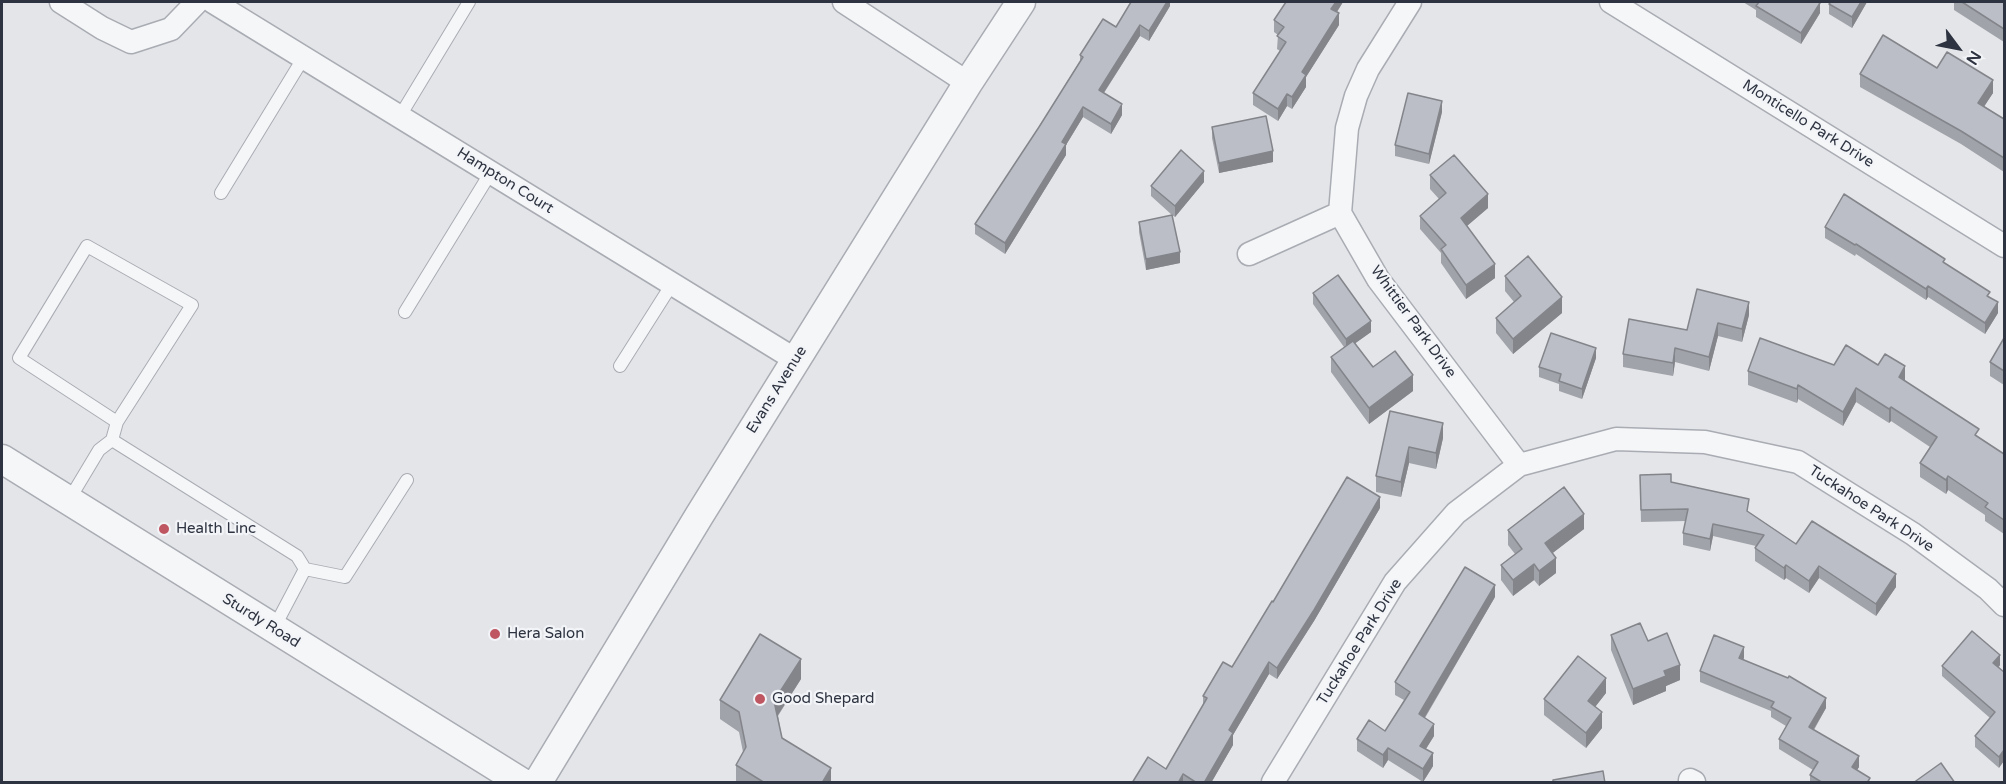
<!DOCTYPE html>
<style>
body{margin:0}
#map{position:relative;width:2006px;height:784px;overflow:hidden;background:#e3e5e9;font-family:"Varela Round",sans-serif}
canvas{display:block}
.frame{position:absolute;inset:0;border:3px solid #2d3340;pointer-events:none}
.north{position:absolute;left:1928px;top:18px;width:60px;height:60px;-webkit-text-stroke:4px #f2f4f7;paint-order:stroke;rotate:122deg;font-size:16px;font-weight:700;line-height:24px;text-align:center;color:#2d3340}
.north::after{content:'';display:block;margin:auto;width:21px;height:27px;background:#2d3340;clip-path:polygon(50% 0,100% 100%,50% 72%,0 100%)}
</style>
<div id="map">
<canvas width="2006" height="784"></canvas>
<div class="frame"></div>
<div class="north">N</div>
</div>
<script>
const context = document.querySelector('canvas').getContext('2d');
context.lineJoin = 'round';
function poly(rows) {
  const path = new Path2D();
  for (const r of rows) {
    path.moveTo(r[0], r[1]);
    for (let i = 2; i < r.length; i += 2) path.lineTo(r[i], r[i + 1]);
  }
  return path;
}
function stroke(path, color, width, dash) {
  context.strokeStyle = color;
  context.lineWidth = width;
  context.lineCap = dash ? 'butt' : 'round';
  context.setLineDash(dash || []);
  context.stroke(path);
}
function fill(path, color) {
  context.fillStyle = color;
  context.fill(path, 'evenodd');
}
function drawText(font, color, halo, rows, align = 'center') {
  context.font = font + ' "Varela Round",sans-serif';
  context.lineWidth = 4.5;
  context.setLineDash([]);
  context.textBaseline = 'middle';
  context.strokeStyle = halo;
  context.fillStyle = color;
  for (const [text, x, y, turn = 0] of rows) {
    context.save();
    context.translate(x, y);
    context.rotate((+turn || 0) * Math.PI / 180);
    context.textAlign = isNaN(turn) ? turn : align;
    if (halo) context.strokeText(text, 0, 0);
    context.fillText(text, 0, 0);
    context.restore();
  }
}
const service = poly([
 [400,116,469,2],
 [221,193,304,57],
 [405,312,491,172],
 [620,366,672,284],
 [112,440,117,422,192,305,87,246,19,358,117,422],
 [69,500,99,450,112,440,297,556,305,569,274,628],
 [305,569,345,577,407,480]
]);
const minor = poly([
 [61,2,102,28,131,42,171,29,197,2],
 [213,2,796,360],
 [844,2,968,83],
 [1410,2,1368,69,1356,96,1347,128,1340,213,1378,279,1519,465],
 [1611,2,2004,246],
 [1249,254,1340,213],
 [1690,780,1694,782],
 [1273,782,1395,582,1456,513,1519,465,1616,439,1705,442,1798,462,1913,534,1988,589,2004,605]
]);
const tertiary = poly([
 [2,459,521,782],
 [538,782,699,516,968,83,1021,2]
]);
stroke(service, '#a9acb3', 14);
stroke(minor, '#a9acb3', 25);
stroke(tertiary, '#a9acb3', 31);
stroke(service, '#f5f6f8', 12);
stroke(minor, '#f5f6f8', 22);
stroke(tertiary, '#f5f6f8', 28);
fill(poly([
 [1170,2,1170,6,1149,41,1140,36,1104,93,1122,115,1111,134,1083,117,1066,145,1066,155,1005,254,975,234,975,224,1039,127,1080,61,1080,55],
 [1286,2,1343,2,1337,12,1339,25,1306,77,1306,87,1292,109,1287,106,1278,121,1253,105,1253,93,1280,51,1277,49,1278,35,1274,32,1274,20],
 [1743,2,1818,2,1820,13,1801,44,1756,17,1756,10],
 [1867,2,1852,28,1829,14,1829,4],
 [1954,2,2004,2,2004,42,1954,10],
 [1937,68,1993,93,1984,106,2004,119,2004,172,1961,144,1860,87,1860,74],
 [1442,112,1429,164,1395,156,1395,145],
 [1212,127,1273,162,1219,173,1212,138],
 [1430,175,1488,208,1467,226,1495,278,1466,299,1441,263,1441,253,1420,229,1420,216,1439,199,1430,189],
 [1204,182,1175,217,1172,215,1180,263,1146,270,1139,232,1139,222,1172,215,1151,196,1151,186],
 [1825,227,1945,263,1990,297,1998,313,1985,334,1928,297,1926,300,1856,254,1855,256,1825,238],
 [1505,276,1562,313,1513,354,1496,333,1496,318,1514,302,1505,291],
 [1313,293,1371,332,1355,343,1373,367,1413,391,1369,424,1331,372,1331,357,1344,347,1313,304],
 [1749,315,1742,342,1718,336,1709,371,1675,362,1673,376,1623,367,1623,354,1687,330],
 [2004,338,2004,385,1990,376,1990,362],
 [1596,358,1582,399,1559,391,1559,384,1539,377,1539,367],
 [1834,365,1878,365,1905,380,1905,381,1979,437,2004,454,2004,534,1985,521,1985,515,1948,490,1946,494,1920,477,1920,463,1930,447,1891,421,1889,423,1856,402,1843,426,1798,399,1797,403,1748,385,1748,371],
 [1390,411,1443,438,1436,469,1409,463,1401,497,1376,492,1376,476],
 [1640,475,1671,482,1749,512,1796,544,1896,587,1876,616,1819,578,1809,593,1786,578,1784,580,1755,561,1755,548,1756,546,1713,536,1710,551,1683,545,1683,533,1686,521,1641,522],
 [1380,508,1314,621,1277,679,1269,674,1233,735,1233,745,1211,783,1132,783,1166,769,1203,706,1203,696,1232,667,1273,602],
 [1584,529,1552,553,1556,573,1539,586,1534,580,1513,596,1501,580,1501,565,1515,554,1508,545,1508,530],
 [1495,597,1425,718,1434,736,1426,749,1433,766,1423,782,1388,760,1383,768,1357,751,1357,739,1385,731,1404,700,1395,695,1395,682],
 [1611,635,1648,641,1680,680,1666,686,1666,691,1633,705,1611,650],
 [1744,658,1743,659,1826,708,1814,730,1859,767,1857,770,1870,783,1810,783,1810,775,1813,770,1779,749,1779,739,1786,726,1771,717,1771,711,1700,682,1700,671],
 [2000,665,1999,667,2004,672,1999,768,1975,747,1975,736,1990,718,1942,676,1942,666],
 [801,679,778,716,782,738,831,783,736,783,736,765,743,752,739,732,720,719,720,700],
 [1606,693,1595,707,1602,728,1586,748,1544,715,1544,699]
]), '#a1a3aa');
fill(poly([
 [1167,2,1170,2,1170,6,1149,41,1149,31],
 [1336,2,1343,2,1331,21,1331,9],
 [1861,2,1867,2,1852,28,1852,17],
 [1820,3,1820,13,1801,44,1801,33],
 [1339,13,1339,25,1306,77,1306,87,1292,109,1292,97,1302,72],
 [1140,25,1140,36,1099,100,1099,90],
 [1993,80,1993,93,1978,116,1978,103],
 [1287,94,1287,106,1278,121,1278,109],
 [1442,101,1442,112,1429,164,1429,154],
 [1122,104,1122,115,1111,134,1111,124],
 [1083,107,1083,117,1066,145,1066,155,1005,254,1005,243,1062,142],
 [1273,151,1273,162,1219,173,1219,163],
 [1204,171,1204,182,1175,217,1175,206],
 [1488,194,1488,208,1461,231,1461,218],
 [1180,252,1180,263,1146,270,1146,259],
 [1495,264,1495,278,1466,299,1466,285],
 [1928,286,1928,297,1926,300,1926,289],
 [1562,297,1562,313,1513,354,1513,339],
 [1749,302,1749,315,1742,342,1742,329],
 [1998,302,1998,313,1985,334,1985,323],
 [1371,321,1371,332,1346,350,1346,339],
 [1718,323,1718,336,1709,371,1709,357],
 [1596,348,1596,358,1582,399,1582,389],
 [1675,348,1675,362,1673,376,1673,363],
 [1905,366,1905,380,1899,391,1899,377],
 [1413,375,1413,391,1369,424,1369,408],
 [1798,385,1798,399,1797,403,1797,389],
 [1856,388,1856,402,1843,426,1843,412],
 [1891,407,1891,421,1889,423,1889,409],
 [1443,423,1443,438,1436,469,1436,453],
 [1409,447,1409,463,1401,497,1401,482],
 [1948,476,1948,490,1946,494,1946,480],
 [1380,497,1380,508,1314,621,1277,679,1277,668],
 [1584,514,1584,529,1545,559,1545,543],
 [1713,524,1713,536,1710,551,1710,539],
 [1556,558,1556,573,1539,586,1539,571],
 [1534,564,1534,580,1513,596,1513,580],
 [1786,565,1786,578,1784,580,1784,568],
 [1819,566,1819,578,1809,593,1809,581],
 [1896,574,1896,587,1876,616,1876,604],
 [1495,585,1495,597,1419,727,1419,714],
 [1744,647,1744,658,1739,668,1739,658],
 [2000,655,2000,665,1993,673,1993,663],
 [801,659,801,679,774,721,774,701],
 [1269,662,1269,674,1233,735,1233,745,1211,783,1204,783,1229,730],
 [1680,665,1680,680,1666,686,1666,691,1633,705,1633,689,1664,671],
 [1606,678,1606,693,1588,716,1588,701],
 [1826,698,1826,708,1809,737,1809,727],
 [1602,712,1602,728,1586,748,1586,733],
 [1434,724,1434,736,1420,758,1420,746],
 [1388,748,1388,760,1383,768,1383,755],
 [2004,750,2004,761,1999,768,1999,757],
 [1433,753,1433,766,1423,782,1423,769],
 [1859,756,1859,767,1852,778,1852,767],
 [831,768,831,783,822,783],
 [1183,774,1183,783,1178,783]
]), '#83858b');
const building = poly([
 [1131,2,1167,2,1149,31,1140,25,1099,90,1122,104,1111,124,1083,107,1062,142,1066,144,1005,243,975,224,1039,127,1083,57,1080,55,1103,19,1116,27,1131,2],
 [1286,2,1336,2,1331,9,1339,13,1302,72,1306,75,1292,97,1287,94,1278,109,1253,93,1286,42,1277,36,1284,27,1274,20,1286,2],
 [1759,2,1818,2,1820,3,1801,33,1756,6,1759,2],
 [1831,2,1861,2,1852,17,1829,4,1831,2],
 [1962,2,2004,2,2004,29,1962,2],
 [1883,35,1937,68,1947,52,1993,80,1978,103,2004,119,2004,158,1961,131,1860,74,1883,35],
 [1408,93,1442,101,1429,154,1395,145,1408,93],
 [1266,116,1273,151,1219,163,1212,127,1266,116],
 [1181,150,1204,171,1175,206,1151,186,1181,150],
 [1454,155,1488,194,1461,218,1495,264,1466,285,1441,249,1446,245,1420,216,1446,193,1430,175,1454,155],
 [1844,194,1945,259,1943,262,1990,292,1987,296,1998,302,1985,323,1928,286,1926,289,1856,244,1855,245,1825,227,1844,194],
 [1172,215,1180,252,1146,259,1139,222,1172,215],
 [1528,256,1562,297,1513,339,1496,318,1521,296,1505,276,1528,256],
 [1338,275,1371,321,1346,339,1313,293,1338,275],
 [1697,289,1749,302,1742,329,1718,323,1709,357,1675,348,1673,363,1623,354,1629,319,1687,330,1697,289],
 [1551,333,1596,348,1582,389,1559,381,1561,374,1539,367,1551,333],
 [1760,338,1834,365,1846,345,1878,365,1885,354,1905,366,1899,377,1979,429,1975,435,2004,454,2004,520,1985,507,1988,503,1948,476,1946,480,1920,463,1937,437,1891,407,1889,409,1856,388,1843,412,1798,385,1797,389,1748,371,1760,338],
 [2004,338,2004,371,1990,362,2004,338],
 [1353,341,1373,367,1395,351,1413,375,1369,408,1331,357,1353,341],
 [1390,411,1443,423,1436,453,1409,447,1401,482,1376,476,1390,411],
 [1671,474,1671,482,1749,499,1747,511,1796,544,1812,521,1896,574,1876,604,1819,566,1809,581,1786,565,1784,568,1755,548,1764,535,1713,524,1710,539,1683,533,1688,509,1641,510,1640,475,1671,474],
 [1347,477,1380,497,1314,610,1277,668,1269,662,1229,730,1233,733,1204,783,1197,783,1183,774,1178,783,1132,783,1148,757,1166,769,1207,698,1203,696,1223,662,1232,667,1272,601,1273,602,1347,477],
 [1564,487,1584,514,1545,543,1556,558,1539,571,1534,564,1513,580,1501,565,1522,549,1508,530,1564,487],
 [1465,567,1495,585,1419,714,1434,724,1420,746,1433,753,1423,769,1388,748,1383,755,1357,739,1369,720,1385,731,1410,692,1395,682,1465,567],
 [1640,623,1648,641,1667,633,1680,665,1664,671,1666,676,1633,689,1611,635,1640,623],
 [1972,631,2000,655,1993,663,2004,672,2004,750,1999,757,1975,736,1995,712,1942,666,1972,631],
 [760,634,801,659,774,701,782,738,831,768,822,783,765,783,736,765,746,747,739,712,720,700,760,634],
 [1714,635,1744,647,1739,658,1788,678,1789,676,1826,698,1809,727,1859,756,1852,767,1870,778,1867,783,1823,783,1810,775,1818,762,1779,739,1791,718,1771,707,1774,702,1700,671,1714,635],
 [1578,656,1606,678,1588,701,1602,712,1586,733,1544,699,1578,656],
 [1941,763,1955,783,1913,783,1941,763],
 [1603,771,1605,783,1553,783,1553,780,1603,771]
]);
fill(building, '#bbbec6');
stroke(building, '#83858b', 1.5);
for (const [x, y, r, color] of [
 [164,529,6,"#bf5762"],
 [495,634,6,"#bf5762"],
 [760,699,6,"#bf5762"]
]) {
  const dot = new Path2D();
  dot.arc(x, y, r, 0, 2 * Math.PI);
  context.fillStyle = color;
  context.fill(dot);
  stroke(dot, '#f2f4f7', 2);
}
drawText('15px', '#2d3340', '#f2f4f7', [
 ["Monticello Park Drive",1808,124,32],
 ["Hampton Court",505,181,32],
 ["Whittier Park Drive",1413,322,54],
 ["Evans Avenue",777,390,-58],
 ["Tuckahoe Park Drive",1871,509,33],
 ["Sturdy Road",261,621,32],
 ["Tuckahoe Park Drive",1360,642,-58]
]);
drawText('15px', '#2d3340', '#f2f4f7', [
 ["Health Linc",176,529],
 ["Hera Salon",507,634],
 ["Good Shepard",772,699]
], 'left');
</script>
